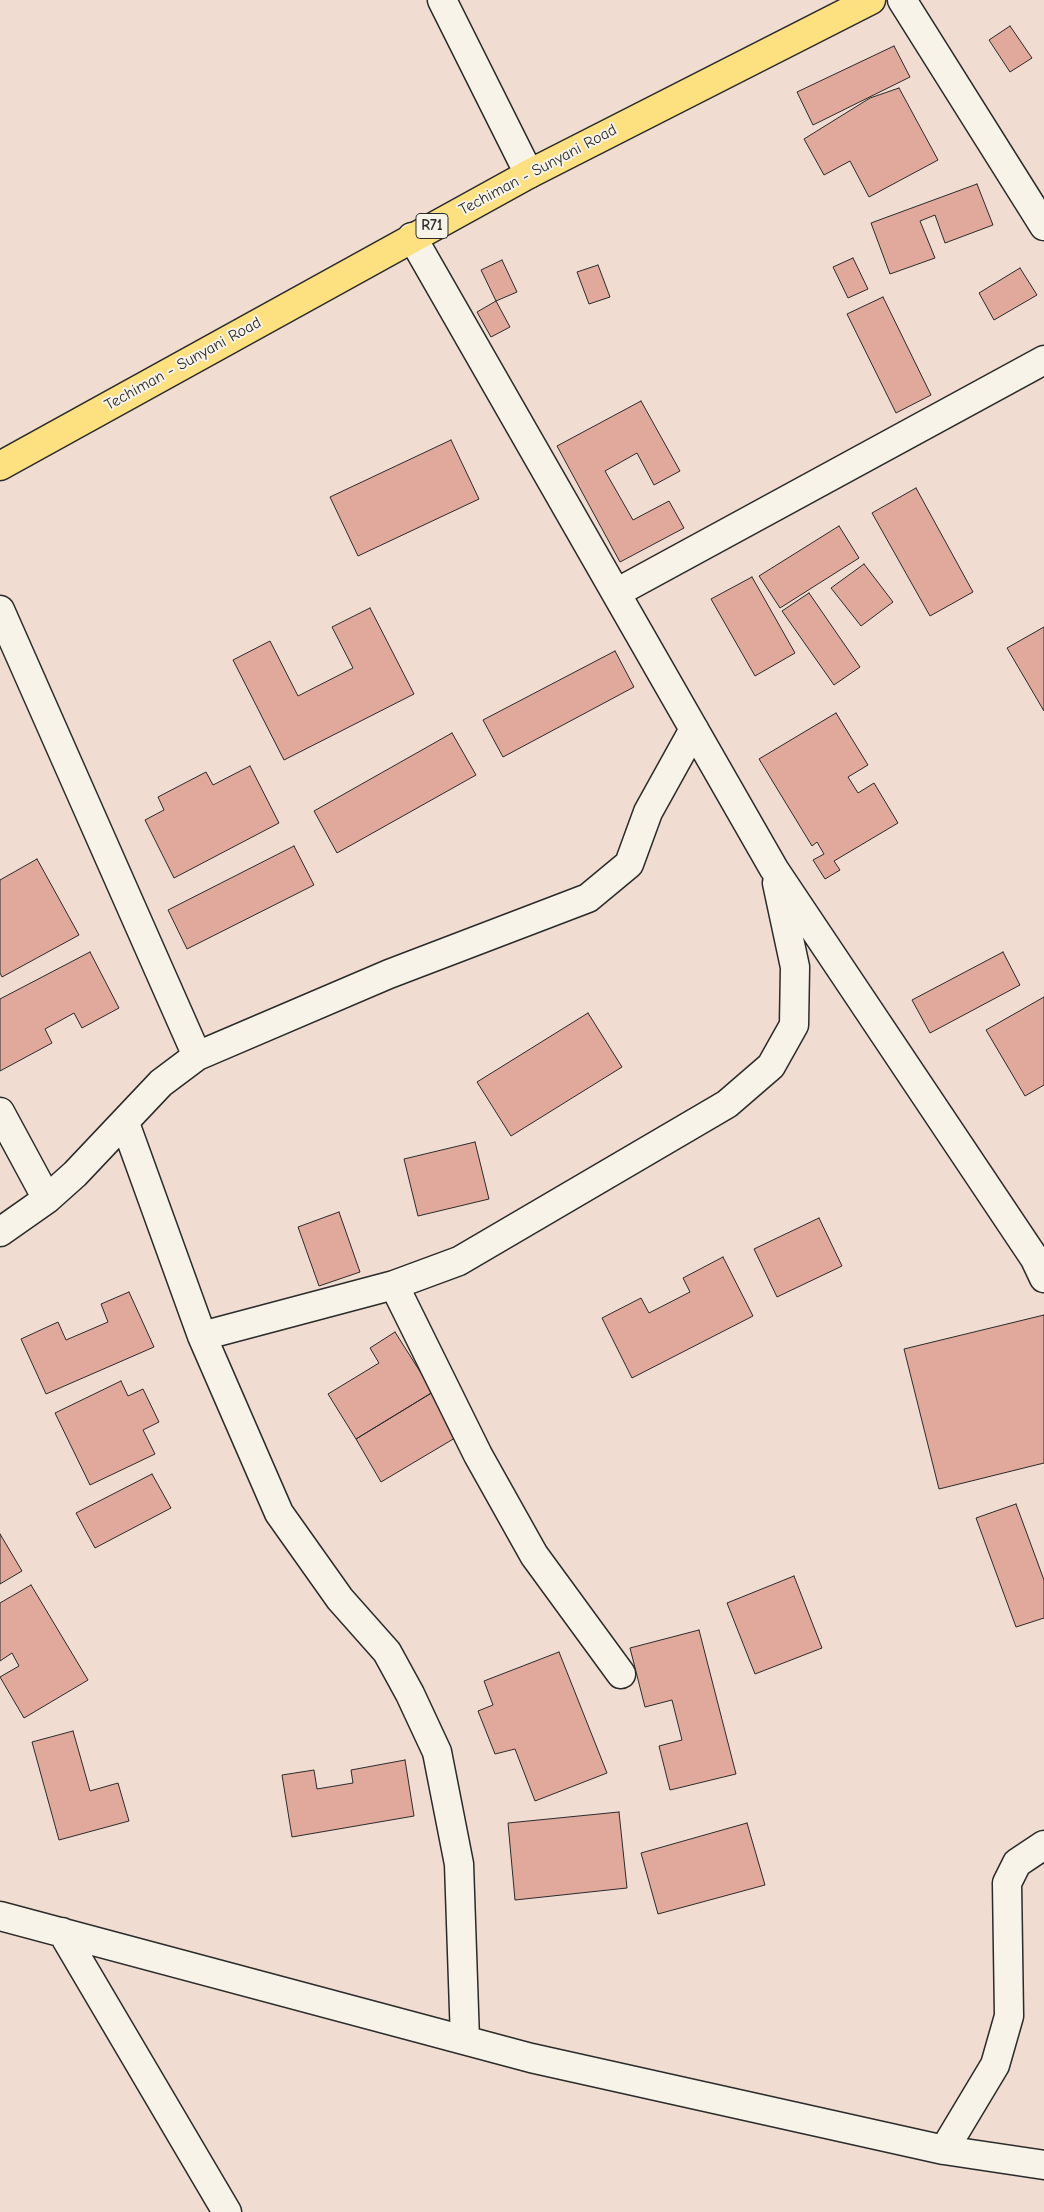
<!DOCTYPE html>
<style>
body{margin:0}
canvas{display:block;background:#f0dcd1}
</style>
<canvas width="1044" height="2212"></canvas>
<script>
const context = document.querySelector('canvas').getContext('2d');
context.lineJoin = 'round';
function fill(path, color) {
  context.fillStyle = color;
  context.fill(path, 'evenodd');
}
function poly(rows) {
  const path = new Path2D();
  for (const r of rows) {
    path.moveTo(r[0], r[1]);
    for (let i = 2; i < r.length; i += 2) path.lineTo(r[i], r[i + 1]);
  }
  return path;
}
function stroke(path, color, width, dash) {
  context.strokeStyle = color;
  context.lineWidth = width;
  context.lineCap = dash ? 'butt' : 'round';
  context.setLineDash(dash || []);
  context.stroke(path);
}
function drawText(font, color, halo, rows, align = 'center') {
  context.font = font + ' "Comic Neue",sans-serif';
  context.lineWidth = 4;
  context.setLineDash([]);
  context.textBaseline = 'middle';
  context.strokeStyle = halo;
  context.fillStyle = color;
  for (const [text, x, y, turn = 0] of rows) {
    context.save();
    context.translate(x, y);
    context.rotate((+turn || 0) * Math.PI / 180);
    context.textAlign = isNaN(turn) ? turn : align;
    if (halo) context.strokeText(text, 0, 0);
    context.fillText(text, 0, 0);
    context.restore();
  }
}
const building = poly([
 [1010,26,1032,58,1010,72,989,40,1010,26],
 [894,46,910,77,813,125,797,92,894,46],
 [899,88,938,160,869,197,850,161,824,175,804,139,870,98,899,88],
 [977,184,993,225,945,243,935,215,920,221,935,258,890,274,871,223,977,184],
 [853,258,868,289,848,298,833,267,853,258],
 [502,260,517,292,496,301,481,270,502,260],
 [598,265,610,297,589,304,577,272,598,265],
 [1020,268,1037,295,994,320,979,293,1020,268],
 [883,297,931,395,896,413,847,314,883,297],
 [496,301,510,327,491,337,477,312,496,301],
 [641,401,680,471,654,485,637,453,605,471,633,520,669,501,684,528,620,562,557,446,641,401],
 [451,440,479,499,358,556,330,497,451,440],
 [916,488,973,592,930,616,872,513,916,488],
 [839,526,859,558,780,608,759,576,839,526],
 [864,564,893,602,861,626,831,588,864,564],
 [752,577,795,653,755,676,711,599,752,577],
 [809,593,860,667,834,685,782,611,809,593],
 [370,608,414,694,284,760,233,660,270,641,298,696,353,668,332,627,370,608],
 [1044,627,1044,711,1007,648,1044,627],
 [615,651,634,687,503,757,483,720,615,651],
 [836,713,868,765,848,777,858,793,874,783,898,823,834,861,840,870,825,879,813,860,824,854,817,842,812,846,759,759,836,713],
 [452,733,476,775,337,853,314,811,452,733],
 [250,766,279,823,174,878,145,820,164,810,158,797,206,772,213,785,250,766],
 [294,846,314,885,187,949,168,910,294,846],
 [37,859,79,935,2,977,0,973,0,880,37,859],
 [90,952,119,1008,82,1028,74,1013,45,1029,52,1043,0,1071,0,999,90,952],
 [1003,952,1020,985,930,1033,912,1000,1003,952],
 [1044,997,1044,1085,1025,1096,986,1030,1044,997],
 [588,1013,622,1067,511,1136,477,1082,588,1013],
 [475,1142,489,1199,418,1216,404,1159,475,1142],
 [339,1212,360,1272,319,1286,298,1227,339,1212],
 [819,1218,842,1266,777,1297,754,1249,819,1218],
 [723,1257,753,1316,632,1378,602,1318,641,1298,649,1313,690,1292,683,1278,723,1257],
 [129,1292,154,1347,46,1394,21,1339,58,1322,66,1340,108,1322,101,1304,129,1292],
 [1044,1315,1044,1463,939,1489,904,1349,1044,1315],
 [395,1332,433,1392,356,1439,328,1394,379,1363,370,1348,395,1332],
 [121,1381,128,1396,143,1389,159,1422,143,1430,155,1454,90,1485,55,1413,121,1381],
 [433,1392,460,1435,381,1482,356,1439,433,1392],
 [152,1474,171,1508,95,1548,76,1513,152,1474],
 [1016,1504,1044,1580,1044,1618,1016,1627,976,1518,1016,1504],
 [0,1534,22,1571,0,1584,0,1534],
 [794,1576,822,1648,755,1674,727,1603,794,1576],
 [31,1585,88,1680,24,1718,0,1677,19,1666,12,1653,0,1661,0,1603,31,1585],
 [699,1630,736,1774,670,1790,659,1746,682,1740,672,1700,645,1707,630,1648,699,1630],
 [559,1652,607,1773,535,1801,515,1749,495,1754,478,1711,493,1705,484,1681,559,1652],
 [73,1731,90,1791,118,1783,129,1821,59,1840,32,1742,73,1731],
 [405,1760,414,1816,292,1837,282,1775,314,1770,317,1789,353,1783,351,1770,405,1760],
 [619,1812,627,1888,515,1900,508,1823,619,1812],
 [747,1823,765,1885,658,1914,641,1853,747,1823]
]);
fill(building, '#e1a89c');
stroke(building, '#2b2b2b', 1);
const street = poly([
 [442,0,529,174],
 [902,0,1044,226],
 [412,237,774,869,1035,1259,1044,1278],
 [616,593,1044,360],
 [0,610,197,1056,161,1083,75,1174,47,1199,0,1232],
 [197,1056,389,974,588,898,629,864,648,812,694,729],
 [0,1112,47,1199],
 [125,1123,202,1336,279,1513,340,1599,387,1652,410,1694,437,1752,459,1864,465,2040],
 [394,1285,478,1455,534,1555,621,1674],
 [202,1336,394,1285,459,1261,727,1104,771,1066,794,1025,795,967,777,883],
 [0,1916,531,2058,944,2150,1044,2165],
 [62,1932,227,2212],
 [944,2150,995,2065,1009,2016,1007,1883,1017,1863,1044,1845]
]);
const primary = poly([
 [0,466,529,174,871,0]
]);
stroke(street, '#2b2b2b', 31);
stroke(primary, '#2b2b2b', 31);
stroke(street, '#f7f3e8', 28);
stroke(primary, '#fde080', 28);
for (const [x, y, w] of [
 [432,226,32]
]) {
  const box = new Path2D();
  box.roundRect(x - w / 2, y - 12.5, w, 25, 4);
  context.fillStyle = '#f7f3e8';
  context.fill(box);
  stroke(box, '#2b2b2b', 1);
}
drawText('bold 15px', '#2b2b2b', null, [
 ["R71",432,226]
]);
drawText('16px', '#2b2b2b', '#f7f3e8', [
 ["Techiman - Sunyani Road",538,170,-28],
 ["Techiman - Sunyani Road",183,364,-29]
]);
</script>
